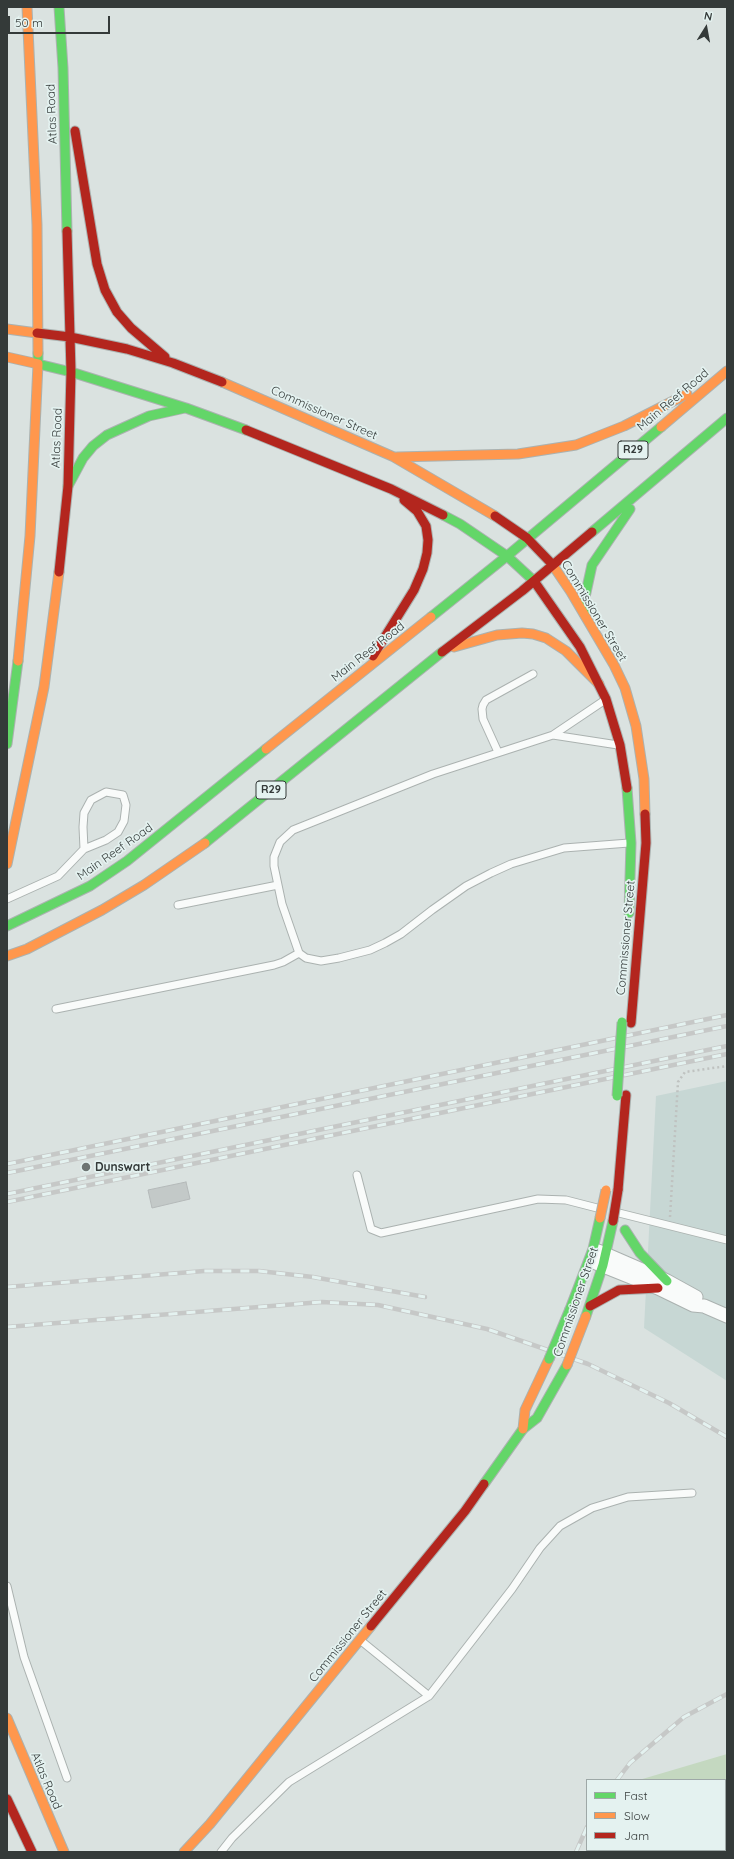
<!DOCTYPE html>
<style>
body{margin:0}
#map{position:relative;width:734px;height:1859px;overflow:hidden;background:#dae2e0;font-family:Quicksand,sans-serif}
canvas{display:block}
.frame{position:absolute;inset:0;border:8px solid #343a39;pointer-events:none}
.legend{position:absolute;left:586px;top:1779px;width:140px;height:72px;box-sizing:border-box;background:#e4f2f0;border:1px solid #9ea8a7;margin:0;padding:5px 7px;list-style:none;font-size:12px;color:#343a39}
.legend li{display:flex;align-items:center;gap:8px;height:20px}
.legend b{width:20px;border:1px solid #9ea8a7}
.north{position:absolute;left:686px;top:8px;width:40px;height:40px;-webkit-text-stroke:3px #e4f2f0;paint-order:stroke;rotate:11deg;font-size:11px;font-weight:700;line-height:16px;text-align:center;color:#343a39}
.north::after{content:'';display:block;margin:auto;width:14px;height:18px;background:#343a39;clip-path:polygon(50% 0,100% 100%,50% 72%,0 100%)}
.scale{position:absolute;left:8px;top:16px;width:102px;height:18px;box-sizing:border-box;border:2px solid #343a39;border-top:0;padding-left:5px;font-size:12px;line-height:14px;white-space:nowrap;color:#343a39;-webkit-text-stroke:3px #e4f2f0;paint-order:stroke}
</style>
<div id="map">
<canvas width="734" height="1859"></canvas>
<div class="frame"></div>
<ul class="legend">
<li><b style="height:5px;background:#63d668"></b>Fast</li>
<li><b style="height:5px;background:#ff974d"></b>Slow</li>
<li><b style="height:5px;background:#b3261e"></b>Jam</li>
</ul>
<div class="north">N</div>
<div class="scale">50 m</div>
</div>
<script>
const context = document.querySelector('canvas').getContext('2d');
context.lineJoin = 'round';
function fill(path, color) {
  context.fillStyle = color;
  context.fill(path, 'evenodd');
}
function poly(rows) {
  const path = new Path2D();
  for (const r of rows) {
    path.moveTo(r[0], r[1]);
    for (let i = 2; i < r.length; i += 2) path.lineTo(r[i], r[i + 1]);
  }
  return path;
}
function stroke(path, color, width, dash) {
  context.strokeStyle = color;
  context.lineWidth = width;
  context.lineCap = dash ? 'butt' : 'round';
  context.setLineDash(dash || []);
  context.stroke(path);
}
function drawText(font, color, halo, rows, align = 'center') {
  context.font = font + ' Quicksand,sans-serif';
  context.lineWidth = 3.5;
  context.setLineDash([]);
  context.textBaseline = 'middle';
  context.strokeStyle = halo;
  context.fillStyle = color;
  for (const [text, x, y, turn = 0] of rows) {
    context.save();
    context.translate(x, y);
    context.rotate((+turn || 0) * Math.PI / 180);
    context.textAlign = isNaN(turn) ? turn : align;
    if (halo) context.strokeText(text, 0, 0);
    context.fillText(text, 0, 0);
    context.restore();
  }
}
fill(poly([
 [727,1081,727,1381,644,1328,656,1096]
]), '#c7d7d4');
fill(poly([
 [727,1754,727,1852,615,1852,614,1850,725,1850,725,1780,639,1780]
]), '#c4d8c0');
const building = poly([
 [186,1182,190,1199,152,1208,148,1190,186,1182]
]);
fill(building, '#c3c9c8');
stroke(building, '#b4b9b9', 1);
const lane = poly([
 [605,700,553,735,433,774,293,830,280,842,274,857,274,866,282,904,299,953,306,958,321,961,339,958,370,950,385,943,401,934,432,910,466,886,491,873,511,864,564,848,629,843],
 [553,735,618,745],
 [498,752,483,719,482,709,483,705,486,700,533,674],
 [7,899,58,876,84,849,106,840,118,832,124,821,126,805,123,795,106,792,91,800,84,813,83,827,84,849],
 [178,905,278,885],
 [56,1009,274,965,283,962,299,953],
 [357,1175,371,1229,381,1233,538,1199,566,1200,601,1209],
 [615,1212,727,1240],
 [7,1586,24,1657,67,1778],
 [360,1640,429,1696,512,1589,540,1548,560,1526,592,1508,628,1497,692,1493],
 [221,1852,232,1838,289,1782,429,1696]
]);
const street = poly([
 [598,1251,667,1281,696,1297],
 [596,1263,658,1288,693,1305,704,1306,727,1316]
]);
const fast = poly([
 [59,7,63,68,67,231],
 [38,353,38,364,71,372,186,408,246,430],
 [68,486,83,458,93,446,107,435,149,416,185,408],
 [443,515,460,524,507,556,534,581],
 [592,532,727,418],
 [585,615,585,597,592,565,630,509],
 [431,617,507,556,661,427],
 [7,744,18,661],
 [627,788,631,843,629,913],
 [205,843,442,652],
 [7,926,90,886,127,861,266,749],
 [625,1230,640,1253,667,1281],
 [570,1309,593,1249,600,1218],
 [586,1316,603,1265,613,1221],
 [484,1484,523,1429,537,1418,567,1365]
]);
const slow = poly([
 [27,7,37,225,38,353],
 [7,329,37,333],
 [7,357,38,364,30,536,18,661],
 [222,382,394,457,495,516],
 [661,427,727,371],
 [397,457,518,454,576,445,624,426,687,394],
 [552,564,571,592,614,665,625,688,636,726,644,779,645,814],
 [454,647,497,635,522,633,533,634,546,638,566,651,599,684],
 [266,749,431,617],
 [7,864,44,687,59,572],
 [7,956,27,949,102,910,144,885,205,843],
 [523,1429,525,1410,549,1359],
 [7,1718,64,1852],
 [184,1852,210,1824,371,1626]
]);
const jam = poly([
 [75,131,97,264,105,290,117,312,131,328,165,357],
 [67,231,71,372],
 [37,333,70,337,127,349,173,363,222,382],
 [246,430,391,489,443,515],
 [495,516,527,538,552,564],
 [59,572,68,486,71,372],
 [534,581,580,647,606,699,620,745,627,788],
 [442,652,522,591,592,532],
 [373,656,414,590,423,569,427,553,428,540,426,526,417,511,404,500],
 [631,1023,646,843,645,814],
 [618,1190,626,1095],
 [590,1306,619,1290,658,1288],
 [371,1626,465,1511,484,1484],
 [7,1799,32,1852]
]);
stroke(lane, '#abb2b0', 9);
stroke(street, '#abb2b0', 15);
stroke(fast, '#abb2b0', 11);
stroke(slow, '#abb2b0', 11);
stroke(jam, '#abb2b0', 11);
stroke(poly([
 [670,1217,678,1082,685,1072,727,1066]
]), '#bfc2c0', 2.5, [2, 3]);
stroke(lane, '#f9fbfa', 7);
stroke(street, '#f9fbfa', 13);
stroke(fast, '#63d668', 9);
stroke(slow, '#ff974d', 9);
stroke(jam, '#b3261e', 9);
const rail = poly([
 [7,1164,727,1015],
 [7,1173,727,1026],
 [7,1194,727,1046],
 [7,1202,727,1054],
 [7,1287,204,1271,259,1271,313,1277,425,1297],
 [7,1327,322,1302,378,1305,487,1329,588,1364,669,1403,727,1437],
 [617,1780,630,1763,684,1717,727,1694],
 [576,1852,587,1827]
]);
stroke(rail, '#c6c8c7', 4.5);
stroke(rail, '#e4f2f0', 3, [9]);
const fastBridge = poly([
 [617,1096,622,1022],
 [549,1359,570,1309]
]);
const slowBridge = poly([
 [600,1218,606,1190],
 [567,1365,586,1316]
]);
const jamBridge = poly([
 [613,1221,618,1190]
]);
stroke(fastBridge, '#abb2b0', 11, []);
stroke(slowBridge, '#abb2b0', 11, []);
stroke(jamBridge, '#abb2b0', 11, []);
stroke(fastBridge, '#63d668', 9);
stroke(slowBridge, '#ff974d', 9);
stroke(jamBridge, '#b3261e', 9);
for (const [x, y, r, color] of [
 [86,1167,5,"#6e7573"]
]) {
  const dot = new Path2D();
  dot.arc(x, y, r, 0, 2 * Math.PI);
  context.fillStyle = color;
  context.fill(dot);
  stroke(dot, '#e4f2f0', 1.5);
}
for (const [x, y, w] of [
 [633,450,30],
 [271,790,30]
]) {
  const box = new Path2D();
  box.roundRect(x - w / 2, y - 9, w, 18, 3);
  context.fillStyle = '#e4f2f0';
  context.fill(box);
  stroke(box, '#343a39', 1);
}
drawText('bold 11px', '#343a39', null, [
 ["R29",633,450],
 ["R29",271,790]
]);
drawText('12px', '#343a39', '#e4f2f0', [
 ["Atlas Road",52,114,-92],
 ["Main Reef Road",673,400,-40],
 ["Commissioner Street",324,413,24],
 ["Atlas Road",57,438,-88],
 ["Commissioner Street",594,611,59],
 ["Main Reef Road",368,652,-38],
 ["Main Reef Road",115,852,-35],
 ["Commissioner Street",626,938,-85],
 ["Commissioner Street",576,1302,-71],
 ["Commissioner Street",348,1636,-51],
 ["Atlas Road",46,1781,67]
]);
drawText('bold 12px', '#343a39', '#e4f2f0', [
 ["Dunswart",95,1167]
], 'left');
</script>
